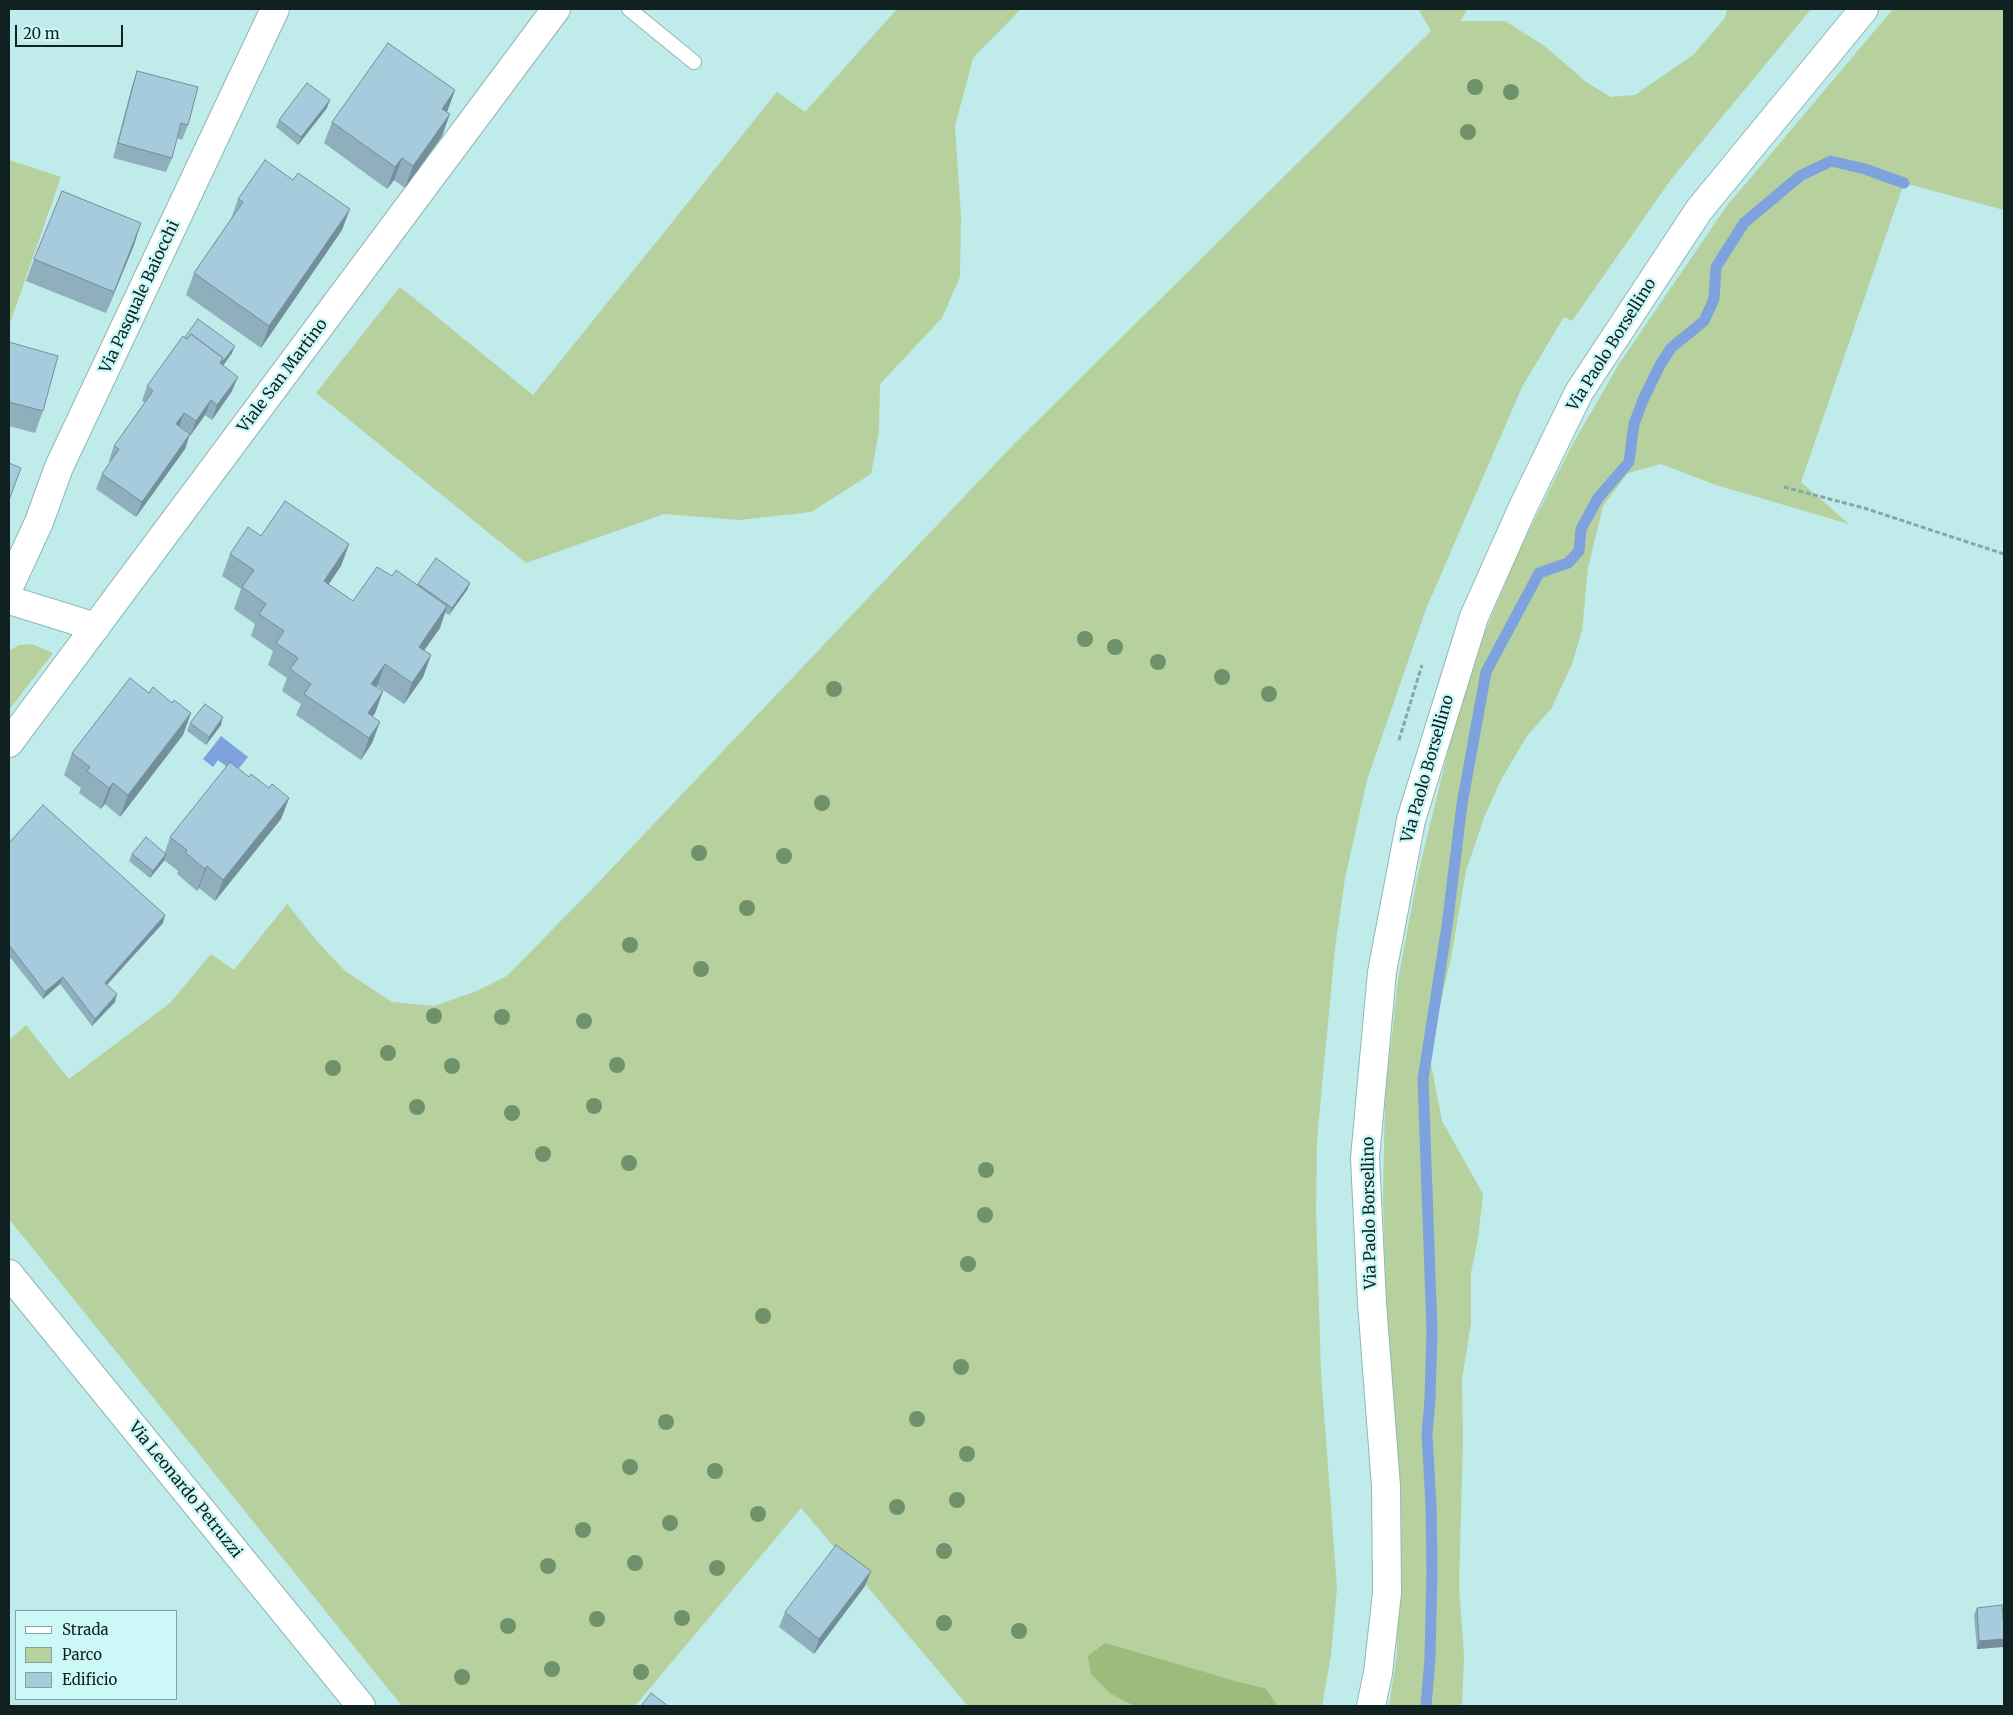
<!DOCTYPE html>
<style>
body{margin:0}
#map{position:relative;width:2013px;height:1715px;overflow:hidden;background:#bfebea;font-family:Merriweather,serif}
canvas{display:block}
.frame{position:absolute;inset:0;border:10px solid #102121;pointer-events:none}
.legend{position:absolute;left:15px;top:1610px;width:162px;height:90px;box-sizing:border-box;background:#ccf9f8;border:1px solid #81a3a2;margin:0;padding:6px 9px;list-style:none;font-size:15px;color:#102121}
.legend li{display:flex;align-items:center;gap:10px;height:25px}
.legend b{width:25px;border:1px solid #81a3a2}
.scale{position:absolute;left:15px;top:25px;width:108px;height:22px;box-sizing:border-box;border:2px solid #102121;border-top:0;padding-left:6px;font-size:15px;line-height:18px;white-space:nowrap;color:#102121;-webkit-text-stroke:4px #ccf9f8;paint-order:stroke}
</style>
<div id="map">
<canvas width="2013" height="1715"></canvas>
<div class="frame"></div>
<ul class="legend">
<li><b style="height:6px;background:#fff"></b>Strada</li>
<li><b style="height:14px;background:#b6d09e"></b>Parco</li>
<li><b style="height:14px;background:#a6cbdc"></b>Edificio</li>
</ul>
<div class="scale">20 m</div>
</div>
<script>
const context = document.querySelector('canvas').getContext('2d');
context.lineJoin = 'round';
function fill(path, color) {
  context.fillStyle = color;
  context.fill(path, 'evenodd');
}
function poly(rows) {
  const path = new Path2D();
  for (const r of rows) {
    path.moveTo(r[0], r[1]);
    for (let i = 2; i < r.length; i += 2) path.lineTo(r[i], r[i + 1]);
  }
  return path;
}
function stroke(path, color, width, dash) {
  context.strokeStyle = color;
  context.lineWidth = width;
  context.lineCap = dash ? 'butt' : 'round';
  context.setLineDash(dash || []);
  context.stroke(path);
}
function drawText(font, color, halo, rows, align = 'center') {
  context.font = font + ' Merriweather,serif';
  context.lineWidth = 5;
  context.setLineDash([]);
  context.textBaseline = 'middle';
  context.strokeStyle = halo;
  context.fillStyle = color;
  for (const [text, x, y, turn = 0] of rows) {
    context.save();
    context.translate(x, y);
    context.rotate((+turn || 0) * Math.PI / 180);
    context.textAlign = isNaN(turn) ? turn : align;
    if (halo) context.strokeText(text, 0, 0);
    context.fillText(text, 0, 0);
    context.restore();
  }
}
fill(poly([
 [897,9,1021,9,973,58,955,126,961,216,960,277,942,318,880,384,879,431,871,474,811,512,739,520,664,514,526,563,316,393,400,287,533,395,777,92,805,112],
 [1418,9,1468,9,1460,21,1505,21,1546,47,1586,82,1611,97,1635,95,1693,55,1725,18,1727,9,1811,9,1672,178,1572,321,1564,317,1522,387,1426,609,1367,780,1345,878,1335,948,1317,1140,1316,1211,1321,1373,1337,1588,1331,1656,1322,1706,1278,1706,1265,1688,1235,1681,1111,1694,1134,1706,968,1706,801,1508,635,1706,402,1706,9,1219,9,1040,26,1025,69,1079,170,1003,211,954,234,970,287,904,317,941,345,971,392,1002,434,1006,477,991,507,976,596,885,1014,444,1431,31],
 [1893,9,2004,9,2004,210,1904,183,1801,482,1849,524,1716,485,1661,464,1628,473,1603,506,1588,568,1582,631,1572,664,1551,709,1527,736,1502,778,1485,815,1466,871,1451,958,1429,1053,1442,1121,1483,1194,1478,1238,1471,1273,1471,1323,1462,1380,1463,1440,1459,1586,1464,1655,1462,1706,1389,1706,1397,1654,1398,1551,1386,1304,1383,1197,1385,1098,1398,980,1418,874,1466,678,1516,557,1571,447,1619,364,1726,207],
 [9,160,61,177,9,326],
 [32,644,53,653,9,710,9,651,19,645]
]), '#b6d09e');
fill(poly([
 [1105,1643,1235,1681,1265,1688,1278,1706,1134,1706,1111,1694,1091,1674,1088,1656]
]), '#9bbc7b');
fill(poly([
 [221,736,248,757,235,773,218,760,213,767,203,759]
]), '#7ea2dd');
stroke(poly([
 [1426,1706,1430,1658,1432,1571,1431,1505,1427,1435,1430,1399,1432,1331,1423,1079,1447,926,1462,804,1486,672,1539,573,1568,563,1579,551,1581,529,1598,498,1629,462,1634,424,1643,400,1660,365,1671,348,1704,321,1714,299,1716,267,1744,223,1800,176,1831,161,1865,169,1904,183]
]), '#7ea2dd', 11);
const service = poly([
 [629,9,694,62]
]);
const minor = poly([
 [9,587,39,522,59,467,275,9],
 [9,600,96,627],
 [9,743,556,9],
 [1371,1706,1378,1673,1387,1593,1386,1486,1372,1303,1365,1158,1382,972,1411,820,1474,617,1523,507,1579,392,1699,210,1864,9]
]);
const secondary = poly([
 [9,1274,361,1706]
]);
stroke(service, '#8eb8b7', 16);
stroke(minor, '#8eb8b7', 30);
stroke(secondary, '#8eb8b7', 30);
stroke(poly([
 [1784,487,1864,508,2004,554],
 [1399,740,1422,665]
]), '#85a8a7', 3, [5, 2.5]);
stroke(service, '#fff', 14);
stroke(minor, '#fff', 28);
stroke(secondary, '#fff', 28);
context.fillStyle = '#6f926a';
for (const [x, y] of [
 [1475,87],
 [1511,92],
 [1468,132],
 [1085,639],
 [1115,647],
 [1158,662],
 [1222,677],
 [834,689],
 [1269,694],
 [822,803],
 [699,853],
 [784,856],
 [747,908],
 [630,945],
 [701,969],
 [434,1016],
 [502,1017],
 [584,1021],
 [388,1053],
 [617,1065],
 [452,1066],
 [333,1068],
 [594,1106],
 [417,1107],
 [512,1113],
 [543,1154],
 [629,1163],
 [986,1170],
 [985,1215],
 [968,1264],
 [763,1316],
 [961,1367],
 [917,1419],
 [666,1422],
 [967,1454],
 [630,1467],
 [715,1471],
 [957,1500],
 [897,1507],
 [758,1514],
 [670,1523],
 [583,1530],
 [944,1551],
 [635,1563],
 [548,1566],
 [717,1568],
 [682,1618],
 [597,1619],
 [944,1623],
 [508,1626],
 [1019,1631],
 [552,1669],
 [641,1672],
 [462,1677]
]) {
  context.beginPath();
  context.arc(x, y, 8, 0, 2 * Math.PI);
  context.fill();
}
fill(poly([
 [137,71,188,125,182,140,177,138,172,158,166,172,113,158,132,86],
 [455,90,447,112,442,136,405,188,394,180,387,189,324,143,332,122],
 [327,108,298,145,276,127,279,120],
 [293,180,342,230,261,348,186,295,194,273,231,219,238,199],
 [141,223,134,245,106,313,26,281,34,259],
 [185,337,232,353,223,366,232,391,212,420,205,415,190,436,189,435,185,449,136,517,96,489,102,474,110,462,109,460,114,446,145,403,142,401,147,386],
 [9,342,43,411,35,433,9,426],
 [261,536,349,544,341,566,329,584,353,601,392,576,417,585,418,584,470,583,467,590,449,615,445,613,440,628,424,650,431,655,423,677,404,704,377,686,376,687,383,691,375,713,372,717,372,743,361,760,296,715,301,704,282,691,287,678,268,665,273,651,251,636,255,624,234,609,241,589,222,576,230,554],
 [149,693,172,703,191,713,183,735,120,817,105,804,101,809,79,793,81,788,64,775,72,753],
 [190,723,221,725,206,745,187,731],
 [249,777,269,788,289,798,281,819,215,901,199,888,197,891,177,874,178,871,164,860,150,878,129,861,132,854,165,852,170,837],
 [9,843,163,923,107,985,115,1002,92,1026,60,984,43,999,9,956],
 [865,1586,814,1654,779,1627,785,1612],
 [1977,1608,2004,1627,2004,1642,2003,1647,1977,1649,1974,1615]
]), '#8fafbd');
fill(poly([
 [455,90,447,112,442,109],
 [330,100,327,108,298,145,301,137],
 [450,114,442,136,405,188,413,166],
 [402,158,394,180,387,189,395,167],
 [350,209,342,230,261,348,269,326],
 [141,223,134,245,106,313,114,292],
 [235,346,232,353,218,372,220,363,223,358],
 [238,377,232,391,212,420,217,405],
 [211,400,205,415,190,436,196,421],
 [184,413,179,427,176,424],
 [190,434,185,449,136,517,142,502],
 [349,544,341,566,316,602,324,581],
 [470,583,467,590,449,615,452,608],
 [447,606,440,628,411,669,419,647],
 [431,655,423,677,404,704,412,683],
 [385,664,377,686,364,706,371,684],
 [383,691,375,713,361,733,368,713],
 [191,713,183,735,120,817,128,795],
 [223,717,221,725,206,745,209,737],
 [380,722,372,743,361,760,369,738],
 [113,783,105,804,101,809,109,788],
 [289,798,281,819,215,901,223,880],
 [166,854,164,861,150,878,153,871],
 [207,866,199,888,197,891,205,869],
 [165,915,163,923,102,990,105,983],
 [63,977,60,984,43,999,45,992],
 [117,994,115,1002,92,1026,95,1019],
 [871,1571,865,1586,814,1654,819,1639],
 [2004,1639,2003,1647,1977,1649,1979,1641]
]), '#748e9a');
const building = poly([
 [388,43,455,90,442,109,450,114,413,166,402,158,395,167,332,122,388,43],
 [137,71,198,87,188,125,181,123,172,158,118,143,137,71],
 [307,83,330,100,301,137,279,120,307,83],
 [265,160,293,180,298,173,350,209,269,326,194,273,243,202,238,199,265,160],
 [62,191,141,223,114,292,34,259,62,191],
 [198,319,235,346,221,364,223,358,191,334,187,339,185,337,198,319],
 [191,334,223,358,220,363,238,377,217,405,211,400,196,421,184,413,176,424,190,434,142,502,102,474,119,449,114,446,153,391,147,386,183,336,187,339,191,334],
 [9,342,58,356,43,411,9,402,9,342],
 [9,463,21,468,9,500,9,463],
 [285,501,349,544,324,581,353,601,377,567,392,576,396,570,447,606,419,647,431,655,412,683,385,664,371,684,383,691,368,713,380,722,369,738,304,694,311,684,290,669,298,658,276,643,284,631,259,614,266,604,242,587,254,570,230,554,248,527,261,536,285,501],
 [436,558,470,583,452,608,418,584,436,558],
 [130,678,149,693,153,687,172,703,174,700,191,713,128,795,113,783,109,788,87,771,90,767,72,753,130,678],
 [205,704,223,717,209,737,190,723,205,704],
 [230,762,249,777,251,774,269,788,272,784,289,798,223,880,207,866,205,869,185,852,187,850,170,837,230,762],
 [43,805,165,915,105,983,117,994,95,1019,63,977,45,992,9,945,9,843,43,805],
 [146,837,166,854,153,871,132,854,146,837],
 [836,1545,871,1571,819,1639,785,1612,836,1545],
 [2002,1605,2004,1627,2004,1639,1979,1641,1977,1608,2002,1605],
 [651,1693,668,1706,641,1706,651,1693]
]);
fill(building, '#a6cbdc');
stroke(building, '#748e9a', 1);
drawText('16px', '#102121', '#ccf9f8', [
 ["Via Pasquale Baiocchi",140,297,-65],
 ["Via Paolo Borsellino",1612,345,-58],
 ["Viale San Martino",283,376,-53],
 ["Via Paolo Borsellino",1428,769,-74],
 ["Via Paolo Borsellino",1370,1213,-91],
 ["Via Leonardo Petruzzi",185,1490,51]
]);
</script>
